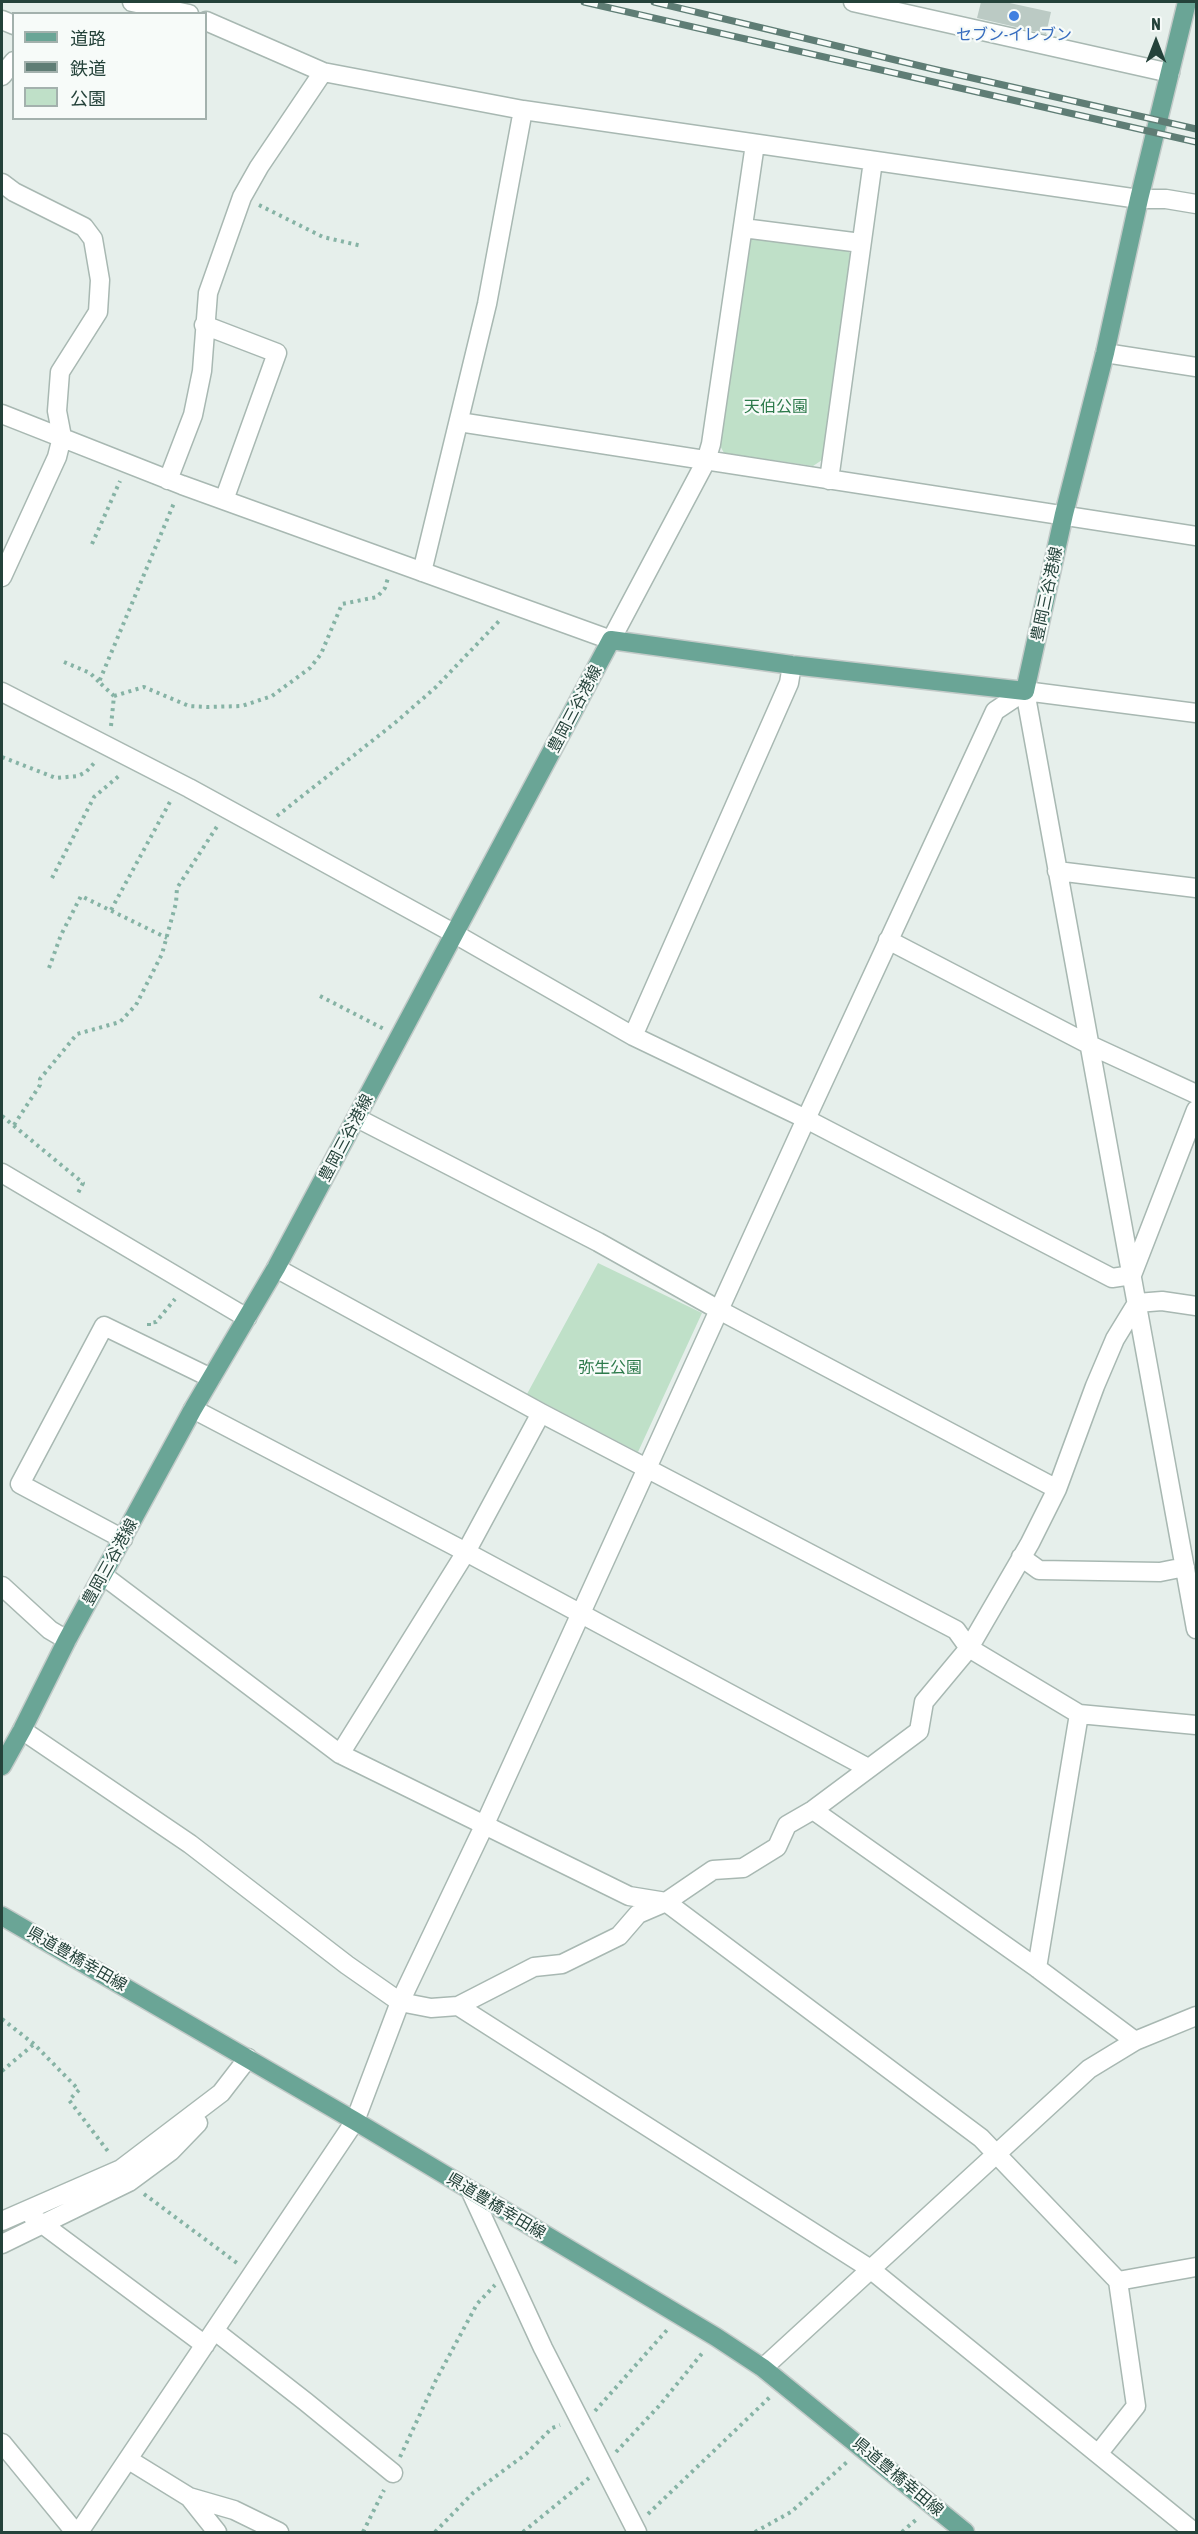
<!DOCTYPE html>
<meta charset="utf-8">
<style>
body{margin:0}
#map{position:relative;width:1198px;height:2534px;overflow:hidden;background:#e6efeb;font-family:"Asap Condensed","Noto Sans JP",sans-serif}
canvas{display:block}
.frame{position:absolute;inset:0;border:3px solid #24423a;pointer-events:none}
.legend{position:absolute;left:12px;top:12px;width:195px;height:108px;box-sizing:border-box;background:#f7fbf9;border:2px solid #a3b1ad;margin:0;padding:8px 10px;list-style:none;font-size:18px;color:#24423a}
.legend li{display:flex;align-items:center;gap:12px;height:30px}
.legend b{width:30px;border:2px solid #a3b1ad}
.north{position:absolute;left:1126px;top:12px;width:60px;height:60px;-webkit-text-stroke:4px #f7fbf9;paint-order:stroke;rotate:0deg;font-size:16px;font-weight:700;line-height:24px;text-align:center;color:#24423a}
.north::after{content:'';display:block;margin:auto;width:21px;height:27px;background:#24423a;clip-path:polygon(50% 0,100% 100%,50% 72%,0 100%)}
</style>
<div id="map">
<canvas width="1198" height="2534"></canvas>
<div class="frame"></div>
<ul class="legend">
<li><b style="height:8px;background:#6aa596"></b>道路</li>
<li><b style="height:8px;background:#5f7d75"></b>鉄道</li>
<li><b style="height:16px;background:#bfe0c8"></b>公園</li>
</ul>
<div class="north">N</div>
</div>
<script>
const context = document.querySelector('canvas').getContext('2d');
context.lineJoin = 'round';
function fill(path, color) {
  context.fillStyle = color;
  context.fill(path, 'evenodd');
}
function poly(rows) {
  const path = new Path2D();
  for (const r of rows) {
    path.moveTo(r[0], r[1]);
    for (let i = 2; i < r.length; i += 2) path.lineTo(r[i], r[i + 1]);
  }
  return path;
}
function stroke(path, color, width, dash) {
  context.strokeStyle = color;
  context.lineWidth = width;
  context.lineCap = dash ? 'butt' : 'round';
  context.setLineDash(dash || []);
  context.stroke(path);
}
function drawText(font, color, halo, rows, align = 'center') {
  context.font = font + ' "Asap Condensed","Noto Sans JP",sans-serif';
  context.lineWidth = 4.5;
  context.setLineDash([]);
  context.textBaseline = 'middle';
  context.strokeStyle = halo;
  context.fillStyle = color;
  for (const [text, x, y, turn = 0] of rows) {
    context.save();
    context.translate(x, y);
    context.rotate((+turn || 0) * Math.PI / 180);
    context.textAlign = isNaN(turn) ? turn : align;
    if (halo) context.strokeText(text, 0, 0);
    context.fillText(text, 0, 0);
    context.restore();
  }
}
fill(poly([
 [758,233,842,245,851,254,822,460,813,466,724,453,718,442,748,239],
 [598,1263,702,1313,638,1452,527,1394]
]), '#bfe0c8');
fill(poly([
 [981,2,1005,2,1051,12,1046,34,977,18]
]), '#bbcac4');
const minor = poly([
 [132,2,189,14],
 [853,2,1170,73],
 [2,20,14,25],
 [206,21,323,72,523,110,1139,199,1166,199,1196,204],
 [2,76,14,61],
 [2,183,14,192,84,227,93,239,100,280,98,312,60,372,57,411,62,437,57,457,2,577],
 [743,228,861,243],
 [204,325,277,353,224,500],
 [1105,353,1196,367],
 [2,414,182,485,611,640,706,461,711,444,755,144],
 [459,422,1196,536],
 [168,480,193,415,202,371,208,293,242,197,259,167,323,72],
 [829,480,873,161],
 [422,572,487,304,523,110],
 [1025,691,1196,1629],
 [2,692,189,788,455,934,633,1036,806,1119,1112,1278,1132,1275,1196,1110],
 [1057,871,1196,888],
 [888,940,1092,1046,1196,1094],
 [633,1036,789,683,792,665],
 [357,1118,598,1242,719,1310,1057,1489],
 [2,1173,247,1318],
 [276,1268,541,1413,956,1630,969,1648,1079,1714,1196,1725],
 [193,1409,466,1552,868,1768],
 [123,1539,20,1484,104,1326,211,1378],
 [1021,1557,1039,1570,1160,1572,1185,1567],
 [104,1576,340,1754,629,1896,666,1902,981,2138,1118,2281,1136,2406,1098,2454],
 [2,1586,50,1630,67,1640],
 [22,1730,190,1844,347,1965,400,2002,431,2008,458,2006,534,1967,562,1964,619,1936,638,1914,666,1902,713,1870,743,1868,777,1847,787,1825,813,1810,919,1731,924,1702,969,1648,1030,1543,1057,1489,1095,1386,1115,1339,1137,1303,1162,1301,1196,1306],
 [340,1754,466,1552,541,1413],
 [813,1810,1037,1968,1135,2041],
 [1037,1968,1079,1714],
 [458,2006,869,2268,1194,2532],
 [471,2192,543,2348,637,2532],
 [33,2217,205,2345],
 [2,2221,121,2169,221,2093,248,2058],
 [2,2244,129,2182,171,2151,198,2123],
 [1118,2281,1196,2267],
 [215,2331,306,2402,393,2473],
 [763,2368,1089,2069,1135,2041,1196,2016],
 [2,2443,75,2532],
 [129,2460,189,2497,234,2510,279,2532],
 [189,2497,217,2532],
 [79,2532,355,2121,400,2002,484,1826,806,1119,995,711,1025,691,1196,713]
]);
const major = poly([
 [2,1766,22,1730,67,1640,193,1409,276,1268,611,640,792,665,1025,691,1064,514,1105,353,1139,199,1187,2],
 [2,1916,355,2121,716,2337,763,2368,965,2532]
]);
stroke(minor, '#a8b8b2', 21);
stroke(major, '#c2cac8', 21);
stroke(poly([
 [259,205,323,237,362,246],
 [92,544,120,481],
 [64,662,90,673,99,682],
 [114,696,144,687,189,706,207,707,242,706,272,696,310,668,321,654,342,604,377,597,385,588,388,578],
 [111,726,114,696,99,682,174,503],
 [2,757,56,778,78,776,86,772,96,761],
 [277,816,396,722,436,687,501,619],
 [52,878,94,797,120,775],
 [111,910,171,800],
 [49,968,61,935,81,896,167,938],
 [320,996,384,1029],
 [2,1116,83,1183,77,1195],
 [14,1125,40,1085,40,1079,77,1034,120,1022,136,1005,162,954,176,903,177,888,218,825],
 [149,1326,149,1323,156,1322,175,1299],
 [2,2019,34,2044,79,2090,69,2100,110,2154],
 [2,2071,34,2044],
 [144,2194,237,2263],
 [595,2411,667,2330],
 [616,2452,659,2406,704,2351],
 [400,2457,436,2380,477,2304,495,2285],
 [648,2514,770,2397],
 [363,2532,384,2490],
 [435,2532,473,2493,526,2454,552,2428,560,2425],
 [523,2532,589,2478],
 [755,2532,791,2512,847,2462],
 [902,2532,918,2518]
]), '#86b3a5', 4, [3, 4.5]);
stroke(minor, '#fff', 18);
stroke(major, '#6aa596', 18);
const rail = poly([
 [584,2,1196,142],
 [654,2,933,69,1196,129]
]);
stroke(rail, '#5f7d75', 7);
stroke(rail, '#f7fbf9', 4.5, [14]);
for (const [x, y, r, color] of [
 [1014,16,6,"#3f7fe0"]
]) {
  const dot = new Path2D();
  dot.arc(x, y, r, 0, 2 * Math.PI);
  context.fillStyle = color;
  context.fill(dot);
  stroke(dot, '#f7fbf9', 2);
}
drawText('16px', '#366cbe', '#f7fbf9', [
 ["セブン-イレブン",1014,35]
]);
drawText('16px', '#2d7a4b', '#f7fbf9', [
 ["天伯公園",776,407],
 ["弥生公園",610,1368]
]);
drawText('16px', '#24423a', '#f7fbf9', [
 ["豊岡三谷港線",1047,594,-78],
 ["豊岡三谷港線",575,709,-62],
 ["豊岡三谷港線",346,1138,-62],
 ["豊岡三谷港線",110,1562,-61],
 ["県道豊橋幸田線",77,1959,30],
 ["県道豊橋幸田線",496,2206,31],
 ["県道豊橋幸田線",898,2477,40]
]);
</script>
